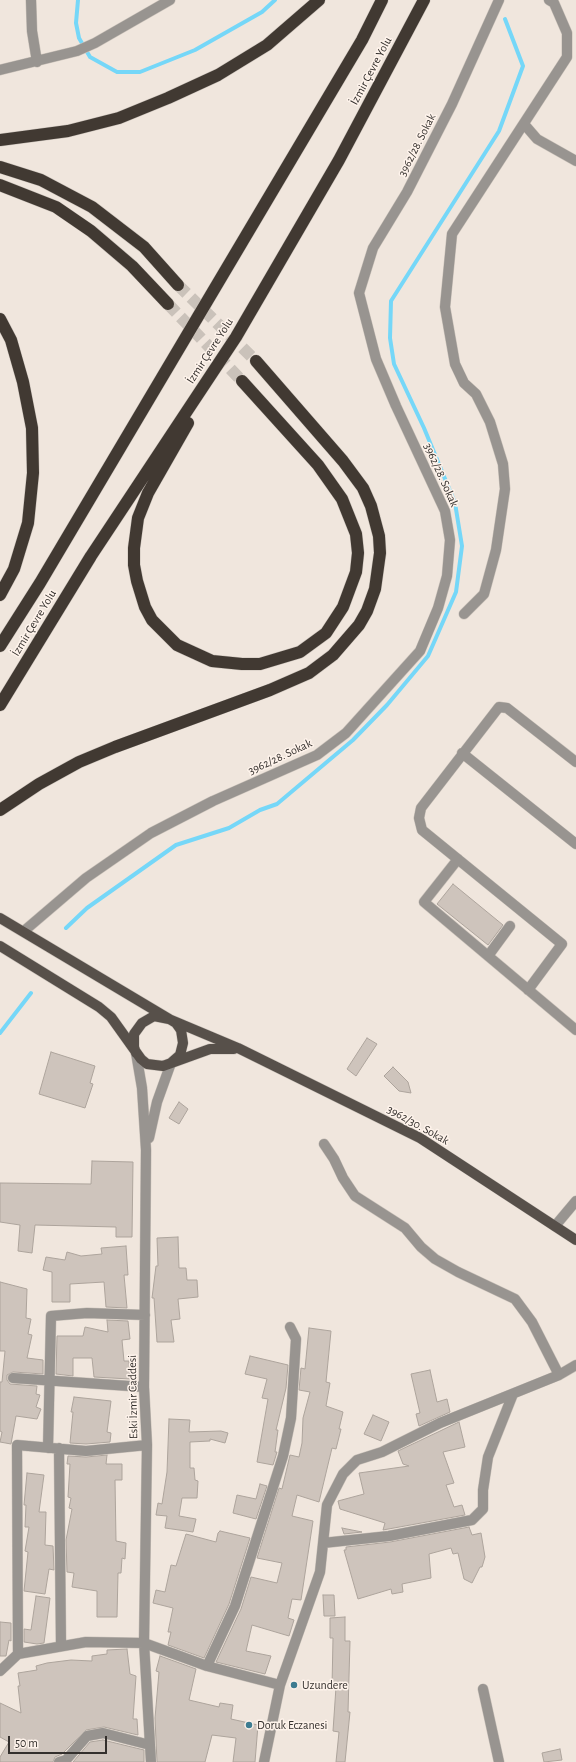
<!DOCTYPE html>
<meta charset="utf-8">
<style>
body{margin:0}
#map{position:relative;width:576px;height:1762px;overflow:hidden;background:#f0e6dd;font-family:"Alegreya Sans",sans-serif}
canvas{display:block}
.scale{position:absolute;left:8px;top:1736px;width:99px;height:18px;box-sizing:border-box;border:2px solid #34302d;border-top:0;padding-left:5px;font-size:12px;line-height:14px;white-space:nowrap;color:#34302d;-webkit-text-stroke:3px #fef3eb;paint-order:stroke}
</style>
<div id="map">
<canvas width="576" height="1762"></canvas>
<div class="scale">50 m</div>
</div>
<script>
const context = document.querySelector('canvas').getContext('2d');
context.lineJoin = 'round';
function poly(rows) {
  const path = new Path2D();
  for (const r of rows) {
    path.moveTo(r[0], r[1]);
    for (let i = 2; i < r.length; i += 2) path.lineTo(r[i], r[i + 1]);
  }
  return path;
}
function stroke(path, color, width, dash) {
  context.strokeStyle = color;
  context.lineWidth = width;
  context.lineCap = dash ? 'butt' : 'round';
  context.setLineDash(dash || []);
  context.stroke(path);
}
function fill(path, color) {
  context.fillStyle = color;
  context.fill(path, 'evenodd');
}
function drawText(font, color, halo, rows, align = 'center') {
  context.font = font + ' "Alegreya Sans",sans-serif';
  context.lineWidth = 3;
  context.setLineDash([]);
  context.textBaseline = 'middle';
  context.strokeStyle = halo;
  context.fillStyle = color;
  for (const [text, x, y, turn = 0] of rows) {
    context.save();
    context.translate(x, y);
    context.rotate((+turn || 0) * Math.PI / 180);
    context.textAlign = isNaN(turn) ? turn : align;
    if (halo) context.strokeText(text, 0, 0);
    context.fillText(text, 0, 0);
    context.restore();
  }
}
stroke(poly([
 [78,0,76,23,79,38,90,57,117,72,140,72,195,50,262,12,275,0],
 [66,928,87,908,176,845,229,828,260,810,277,804,353,740,387,705,428,656,456,592,462,546,455,503,424,428,394,364,390,338,391,301,499,131,523,66,505,19],
 [0,1033,31,993]
]), '#75d7f8', 4);
const building = poly([
 [453,884,503,925,488,945,437,904,453,884],
 [367,1038,377,1044,356,1076,347,1069,367,1038],
 [51,1052,95,1066,90,1083,93,1084,85,1108,39,1094,51,1052],
 [393,1067,408,1082,411,1093,399,1091,384,1076,393,1067],
 [179,1102,188,1109,179,1124,169,1118,179,1102],
 [92,1161,133,1162,132,1237,116,1237,116,1227,35,1225,32,1253,18,1251,20,1225,0,1222,0,1183,91,1184,92,1161],
 [178,1237,179,1268,186,1268,187,1280,197,1280,198,1297,178,1299,180,1319,171,1320,174,1342,157,1342,154,1298,152,1298,156,1266,158,1266,157,1238,178,1237],
 [126,1246,128,1275,124,1275,127,1308,106,1307,104,1282,70,1284,70,1302,52,1302,52,1272,43,1270,46,1257,65,1260,67,1252,81,1256,102,1254,101,1248,126,1246],
 [0,1282,27,1289,26,1318,31,1319,28,1334,32,1335,27,1358,43,1360,43,1374,13,1372,7,1375,7,1380,10,1384,37,1386,36,1394,40,1395,36,1407,41,1409,37,1419,16,1416,11,1444,0,1442,2,1432,0,1431,0,1382,2,1382,5,1351,0,1351,0,1282],
 [107,1320,128,1321,130,1339,122,1340,124,1361,129,1361,130,1379,94,1377,92,1358,73,1358,73,1376,56,1374,57,1336,83,1336,85,1327,108,1332,107,1320],
 [309,1328,331,1331,326,1382,330,1383,326,1406,343,1412,339,1429,341,1429,336,1449,332,1448,319,1502,297,1495,292,1516,313,1521,301,1600,292,1599,288,1618,294,1620,289,1636,252,1625,246,1651,271,1656,265,1674,216,1662,241,1609,251,1577,277,1583,282,1563,257,1558,279,1488,282,1489,290,1455,299,1457,302,1443,303,1418,310,1392,299,1390,301,1368,305,1369,309,1328],
 [250,1356,288,1365,286,1388,276,1430,278,1430,275,1452,277,1452,273,1465,257,1462,268,1399,262,1398,267,1379,245,1374,250,1356],
 [430,1370,437,1402,447,1399,450,1412,419,1426,416,1414,420,1413,411,1374,430,1370],
 [74,1397,111,1401,107,1432,111,1433,110,1442,86,1444,70,1443,73,1412,71,1412,74,1397],
 [373,1415,389,1422,381,1441,364,1434,373,1415],
 [169,1419,190,1420,189,1432,221,1431,228,1433,225,1443,210,1439,210,1441,190,1442,190,1468,194,1468,195,1480,198,1481,197,1498,182,1498,179,1516,196,1519,193,1532,165,1528,167,1516,156,1515,158,1503,162,1504,167,1472,169,1419],
 [459,1422,465,1447,443,1452,454,1483,446,1485,454,1507,462,1505,465,1515,383,1530,385,1523,340,1509,338,1501,364,1494,359,1473,409,1466,403,1464,398,1451,459,1422],
 [107,1455,106,1464,122,1464,122,1480,115,1480,116,1541,126,1543,125,1559,122,1558,121,1573,118,1573,117,1617,97,1617,97,1591,72,1587,74,1573,67,1572,66,1540,72,1509,69,1508,71,1498,68,1497,70,1464,67,1464,68,1456,86,1457,107,1455],
 [27,1473,44,1475,39,1512,46,1512,45,1545,53,1546,54,1570,49,1569,45,1594,24,1591,28,1552,25,1551,29,1527,25,1527,26,1505,24,1505,27,1473],
 [260,1484,267,1486,256,1519,233,1513,237,1495,256,1499,260,1484],
 [469,1527,472,1535,481,1533,485,1557,482,1567,480,1567,472,1583,464,1579,458,1553,453,1554,451,1548,429,1554,431,1578,402,1584,403,1592,392,1594,391,1589,358,1599,344,1550,346,1550,346,1547,390,1542,469,1527],
 [342,1528,362,1532,344,1534,342,1528],
 [220,1531,250,1538,229,1604,204,1658,168,1645,171,1632,168,1632,173,1608,153,1603,156,1590,165,1592,171,1565,176,1566,186,1534,216,1542,218,1533,220,1531],
 [323,1595,334,1595,335,1616,324,1616,323,1595],
 [36,1596,50,1598,44,1643,37,1644,24,1642,24,1629,31,1630,36,1596],
 [345,1617,345,1641,350,1641,348,1712,350,1712,345,1762,336,1762,339,1732,333,1731,336,1687,332,1687,333,1638,330,1638,330,1618,345,1617],
 [0,1622,11,1623,11,1641,9,1640,6,1656,0,1656,0,1622],
 [127,1649,130,1674,136,1676,133,1719,137,1719,138,1735,104,1727,86,1730,62,1754,55,1757,53,1762,0,1762,0,1757,9,1742,0,1737,0,1703,21,1713,18,1686,20,1686,18,1673,37,1670,36,1666,47,1663,71,1660,92,1661,92,1656,107,1654,107,1650,127,1649],
 [160,1656,196,1669,189,1700,219,1707,220,1703,233,1705,231,1719,258,1725,255,1762,233,1762,236,1738,212,1735,205,1762,157,1762,155,1718,159,1672,156,1671,160,1656],
 [103,1740,144,1750,144,1762,73,1762,90,1742,103,1740],
 [560,1749,562,1760,544,1762,542,1753,560,1749]
]);
fill(building, '#cec4bc');
stroke(building, '#ada49c', 1);
stroke(poly([
 [178,285,256,361],
 [168,304,242,381]
]), '#cac2ba', 12, [12, 6]);
const minor = poly([
 [31,0,32,31,37,62],
 [0,70,77,51,95,43,170,0],
 [524,124,537,139,576,161],
 [464,614,484,594,496,550,505,489,503,464,490,422,476,394,464,383,455,364,445,307,452,234,567,57,567,33,554,3,549,0],
 [462,753,576,844],
 [458,859,424,902,576,1030],
 [24,931,86,878,151,833,213,801,317,755,346,733,420,651,438,608,447,576,450,540,445,511,396,406,376,359,359,293,373,248,407,192,452,104,499,0],
 [488,956,510,926],
 [528,990,562,944,422,830,419,818,421,808,499,707,507,708,576,762],
 [136,1053,142,1088,146,1150,144,1387,147,1445,144,1643,151,1762],
 [149,1138,157,1102,171,1063],
 [324,1144,334,1159,343,1178,355,1196,405,1228,421,1247,435,1259,458,1272,515,1299,532,1322,559,1375],
 [555,1226,576,1201],
 [13,1378,144,1387],
 [48,1448,51,1316,87,1313,145,1315],
 [59,1448,61,1646],
 [323,1543,389,1536,472,1520,483,1509,483,1490,488,1457,513,1394],
 [18,1654,17,1445,86,1451,147,1445],
 [207,1666,235,1606,283,1456,291,1418,296,1339,290,1327],
 [0,1671,18,1654,86,1642,144,1643,207,1666,280,1685],
 [483,1689,499,1762],
 [59,1762,66,1760,87,1736,103,1733,150,1745],
 [264,1762,280,1685,320,1572,327,1505,343,1474,357,1460,382,1452,440,1423,559,1375,576,1365]
]);
const major = poly([
 [0,918,176,1023,181,1030,183,1043,180,1055,172,1062],
 [0,946,99,1007,111,1017,141,1059,147,1064,163,1066,210,1049,234,1049],
 [136,1053,134,1047,134,1034,142,1023,154,1016,169,1019,238,1048,420,1138,576,1240]
]);
const highway = poly([
 [0,140,68,131,119,118,168,98,218,75,267,45,319,0],
 [0,167,41,180,92,207,144,247,178,285],
 [0,185,56,207,91,231,132,266,168,304],
 [0,319,11,340,23,382,32,428,33,473,28,523,14,569,0,595],
 [188,423,148,493,138,518,134,548,134,565,137,581,145,607,152,620,177,645,212,661,242,664,260,664,300,652,326,633,343,607,356,572,358,553,356,534,342,499,318,465,242,381],
 [0,646,40,583,362,40,382,0],
 [0,705,91,556,236,337,339,160,424,0],
 [0,810,39,784,79,762,115,747,270,690,309,673,333,655,359,625,367,611,375,589,380,553,379,536,371,506,363,488,343,461,256,361]
]);
stroke(minor, '#cac2ba', 11);
stroke(major, '#cac2ba', 11);
stroke(highway, '#cac2ba', 13);
stroke(minor, '#989490', 10);
stroke(major, '#57504a', 10);
stroke(highway, '#413932', 12);
for (const [x, y, r, color] of [
 [294,1685,4,"#3d7c91"],
 [249,1725,4,"#3d7c91"]
]) {
  const dot = new Path2D();
  dot.arc(x, y, r, 0, 2 * Math.PI);
  context.fillStyle = color;
  context.fill(dot);
  stroke(dot, '#fef3eb', 1.5);
}
drawText('12px', '#34302d', '#fef3eb', [
 ["İzmir Çevre Yolu",371,71,-62],
 ["3962/28. Sokak",417,145,-63],
 ["İzmir Çevre Yolu",210,351,-57],
 ["3962/28. Sokak",441,475,66],
 ["İzmir Çevre Yolu",34,623,-59],
 ["3962/28. Sokak",280,757,-25],
 ["3962/30. Sokak",418,1125,29],
 ["Eski İzmir Caddesi",133,1397,-91]
]);
drawText('12px', '#34302d', '#fef3eb', [
 ["Uzundere",302,1685],
 ["Doruk Eczanesi",257,1725]
], 'left');
</script>
